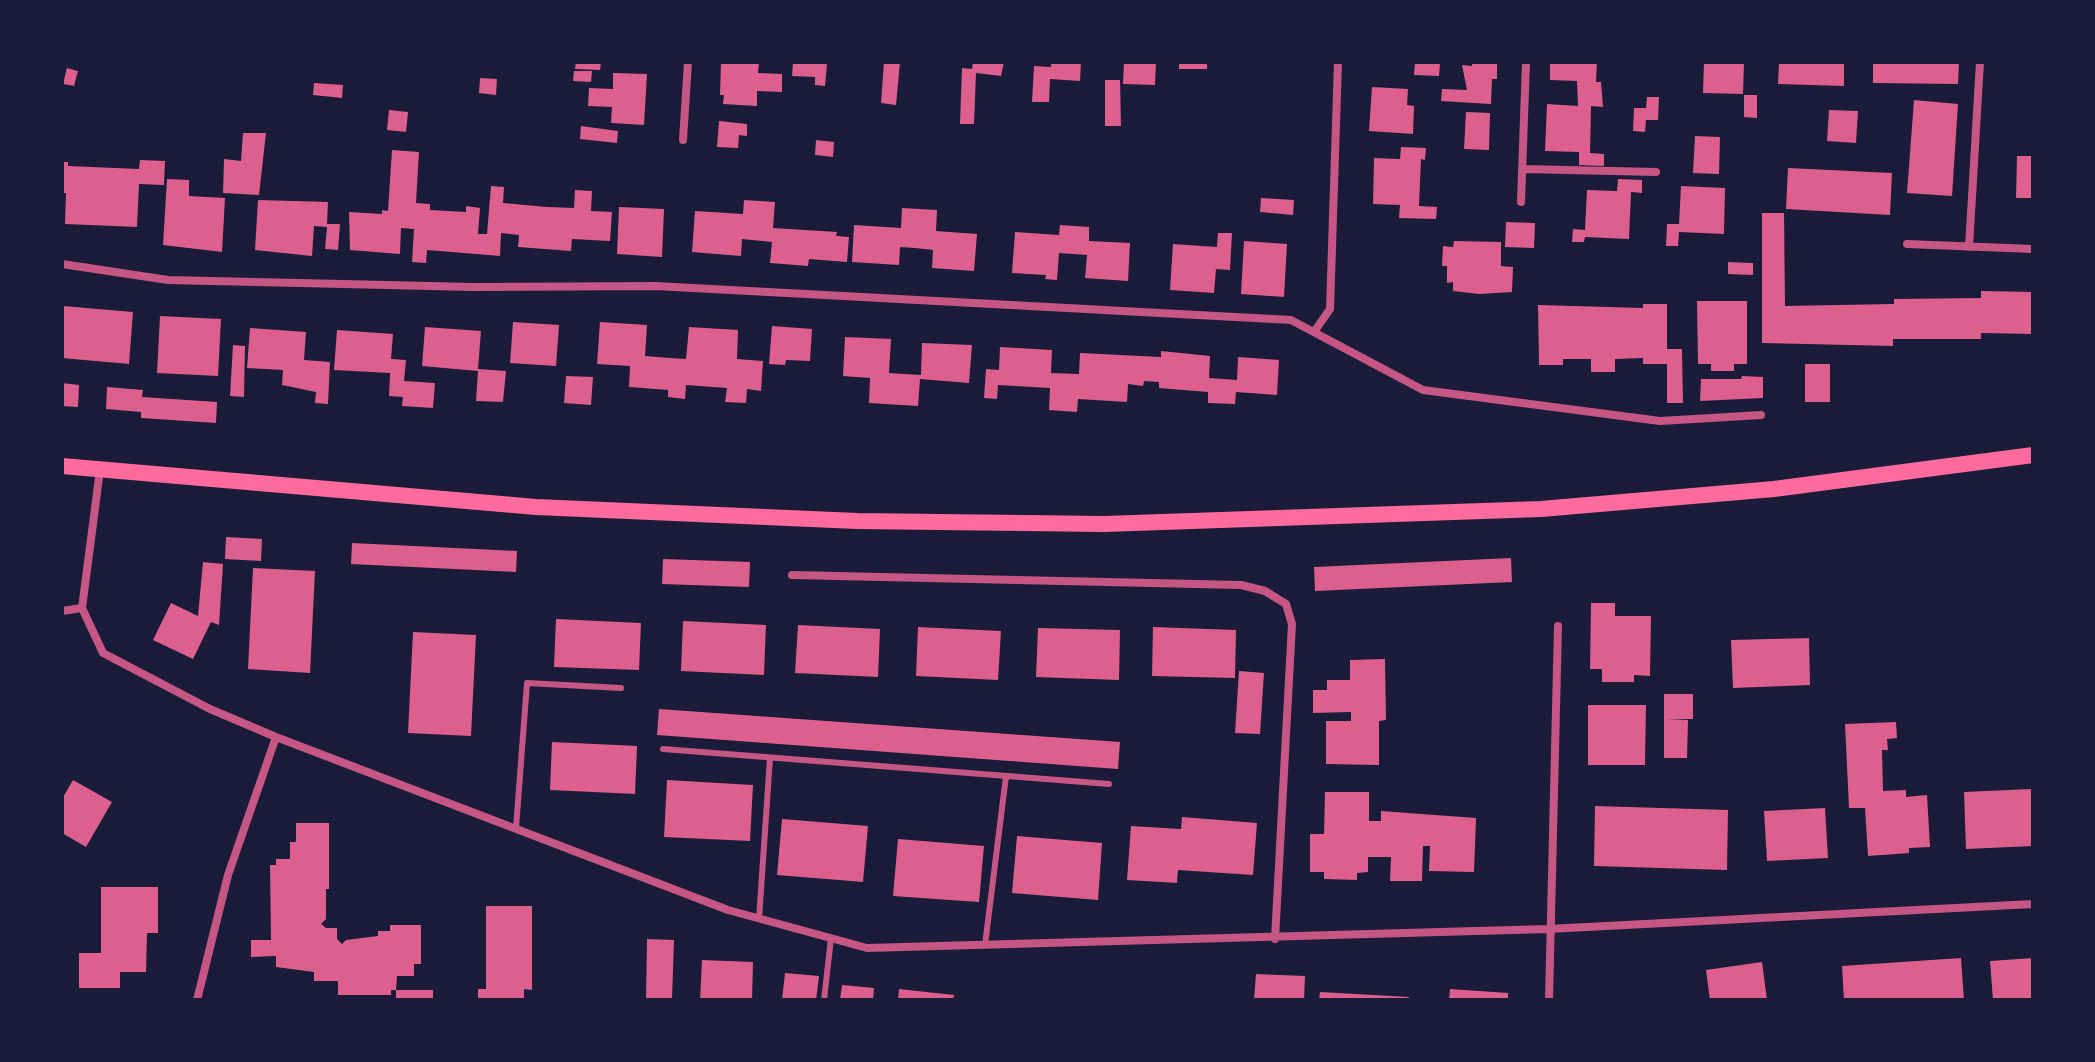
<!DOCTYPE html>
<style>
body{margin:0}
#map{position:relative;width:2095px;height:1062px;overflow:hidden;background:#1b1b3a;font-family:"Source Sans 3",sans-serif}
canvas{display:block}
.frame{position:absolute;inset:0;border:64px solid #1b1b3a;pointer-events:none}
</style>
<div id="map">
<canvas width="2095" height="1062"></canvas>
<div class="frame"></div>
</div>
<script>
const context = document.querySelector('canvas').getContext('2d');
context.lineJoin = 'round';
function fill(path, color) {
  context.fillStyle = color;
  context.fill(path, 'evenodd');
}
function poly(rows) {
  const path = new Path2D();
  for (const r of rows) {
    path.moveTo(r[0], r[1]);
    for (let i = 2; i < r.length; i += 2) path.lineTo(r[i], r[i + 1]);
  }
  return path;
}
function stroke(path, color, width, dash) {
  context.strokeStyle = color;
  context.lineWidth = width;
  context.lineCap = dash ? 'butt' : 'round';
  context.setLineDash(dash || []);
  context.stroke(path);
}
fill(poly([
 [576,62,601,62,600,70,575,69],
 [721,62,759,62,758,73,782,74,782,92,757,91,757,106,723,104,724,95,720,95],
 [793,62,827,64,825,86,815,85,815,77,792,76],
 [884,62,900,62,896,105,881,103],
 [973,62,1004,62,1001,76,976,73,974,124,960,124,962,68,972,69],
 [1051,62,1081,62,1080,81,1050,79,1049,102,1032,102,1034,66,1051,67],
 [1124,62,1156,62,1155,85,1123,84],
 [1179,62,1207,62,1207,69,1179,69],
 [1472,62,1497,62,1497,79,1492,79,1491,104,1441,101,1442,89,1467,90,1462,65,1472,66],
 [1550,62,1597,62,1596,82,1601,82,1603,107,1591,106,1590,153,1604,154,1604,166,1579,165,1579,152,1545,151,1547,104,1578,106,1577,81,1550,80],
 [1704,62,1744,62,1743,94,1703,93],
 [1779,62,1844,62,1844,86,1778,84],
 [1873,62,1959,62,1958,84,1873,83],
 [1415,63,1440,64,1439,76,1414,75],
 [67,68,78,71,74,86,63,84],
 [574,71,592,71,591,82,573,81],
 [613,73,647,74,644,125,611,123,612,107,588,106,589,88,613,89],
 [480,78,497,79,496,95,479,93],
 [1105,80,1120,80,1121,126,1105,126],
 [314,83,343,85,342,98,313,95],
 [1372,87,1408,89,1407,105,1414,106,1413,134,1369,131],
 [1744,95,1757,95,1757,118,1744,117],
 [1647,97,1659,97,1658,120,1646,120,1645,132,1633,131,1634,108,1646,108],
 [1914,100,1958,104,1952,196,1907,193],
 [389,110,408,112,406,132,387,130],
 [1829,110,1858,111,1856,143,1827,141],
 [1466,112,1490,113,1489,150,1464,149],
 [719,121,747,124,747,136,739,135,738,148,717,147],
 [581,126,618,131,617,143,580,139],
 [243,133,266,133,259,195,223,193,224,159,241,161],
 [1695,136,1720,137,1719,174,1693,173],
 [816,140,834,142,833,157,815,155],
 [1401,147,1426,148,1425,160,1421,159,1419,206,1437,207,1436,219,1399,218,1400,205,1373,204,1374,158,1400,159],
 [392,150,419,152,416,203,430,204,430,210,466,212,466,206,480,208,478,234,487,234,491,186,504,187,503,203,547,207,574,208,575,190,592,191,591,211,612,212,610,241,572,239,571,251,518,247,519,235,501,233,500,256,427,250,426,263,412,262,414,229,401,228,400,254,350,250,349,212,382,214,382,210,388,211],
 [2017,156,2033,156,2033,198,2016,198],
 [140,160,165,161,164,185,139,184,137,227,65,224,66,193,62,193,62,162,68,162,68,166,139,169],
 [1788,168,1892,173,1890,215,1786,209],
 [167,179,189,180,189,196,225,198,222,252,163,245],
 [1618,179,1642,180,1642,193,1631,192,1629,239,1585,237,1584,242,1572,242,1573,229,1585,230,1587,190,1617,191],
 [1681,186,1725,188,1724,234,1679,232,1678,246,1666,246,1667,224,1679,224],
 [1261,198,1294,200,1293,215,1260,212],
 [258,200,328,202,327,224,340,224,338,250,325,249,327,227,314,226,312,256,255,250],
 [744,200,775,202,773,228,837,232,836,236,849,237,847,262,809,259,808,266,770,263,772,242,742,239,741,256,692,252,695,211,743,214],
 [619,207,664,209,662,257,617,254],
 [902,208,937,210,936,231,977,234,974,271,932,268,933,250,915,248,900,247,899,265,852,262,854,225,901,228],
 [1762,213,1784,213,1785,306,1894,304,1894,299,1981,298,1981,291,2033,292,2033,334,1981,333,1981,339,1893,339,1893,346,1762,343],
 [1506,222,1535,223,1534,248,1505,247],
 [1060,225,1089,227,1089,241,1130,243,1128,281,1085,278,1087,255,1059,253,1057,280,1045,279,1046,275,1012,273,1015,232,1059,235],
 [1218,233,1232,233,1230,270,1216,269,1214,293,1170,290,1173,244,1217,247],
 [1244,241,1287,244,1284,297,1241,294],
 [1454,241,1501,242,1501,266,1513,267,1512,292,1479,294,1453,291,1453,282,1447,283,1447,266,1442,266,1443,246,1453,247],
 [1728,262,1753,263,1753,275,1728,274],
 [1697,301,1747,301,1747,364,1734,364,1734,371,1711,371,1711,364,1698,364],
 [1643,304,1667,304,1667,349,1682,349,1683,403,1667,403,1667,364,1643,364,1643,358,1615,359,1615,372,1591,372,1591,359,1563,359,1563,365,1539,365,1538,305,1643,308],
 [63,306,133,312,129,364,62,358],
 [160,316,221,319,218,376,157,373],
 [513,322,559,325,556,366,510,363],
 [600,322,647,325,645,356,670,358,686,359,689,327,738,330,737,359,763,361,761,391,747,389,746,403,725,402,727,388,686,385,685,399,668,397,668,390,629,387,630,366,597,364],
 [772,326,812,329,810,361,786,360,785,365,769,364],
 [425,327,481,331,478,369,506,371,503,402,476,401,478,371,422,366],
 [250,328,306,332,304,360,330,362,328,404,315,403,316,392,282,385,283,370,247,368],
 [337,330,393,334,391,359,406,360,404,381,435,383,433,408,402,406,403,397,389,396,390,373,334,370],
 [845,337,891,339,889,373,921,375,922,343,972,345,969,383,920,379,918,406,869,403,870,378,843,376],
 [233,345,245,346,244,397,230,396],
 [1000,347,1052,350,1051,373,1079,374,1080,353,1161,357,1161,351,1210,356,1209,378,1237,380,1238,357,1279,360,1277,395,1236,392,1235,404,1208,403,1208,392,1159,388,1159,382,1144,381,1143,386,1128,384,1127,402,1078,399,1077,412,1049,410,1050,388,998,385,997,399,984,398,986,369,999,370],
 [1805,364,1830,364,1830,402,1805,402],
 [566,376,593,377,591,405,564,403],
 [1742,376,1763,377,1763,398,1700,401,1701,379,1741,379],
 [62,383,79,385,78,407,62,406],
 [107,387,143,390,142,397,217,402,216,423,141,418,141,412,106,409],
 [226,537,262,539,261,561,225,559],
 [352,543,517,551,516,572,351,564],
 [1511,558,1512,582,1315,591,1314,567],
 [663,559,750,562,749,587,662,584],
 [203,562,223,564,219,625,211,622,193,659,153,640,171,603,198,616],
 [253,568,315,571,310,673,248,669],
 [1591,603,1615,603,1615,616,1651,616,1650,676,1634,675,1634,682,1602,682,1602,669,1590,669],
 [556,619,641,623,639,670,554,667],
 [683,621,766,625,764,675,681,671],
 [798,625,880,629,878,677,795,673],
 [918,627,1001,631,998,680,916,676],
 [1153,627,1236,630,1235,678,1152,676],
 [1038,628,1120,630,1119,680,1036,677],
 [413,632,476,635,471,736,408,733],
 [1809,638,1810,685,1733,688,1731,640],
 [1385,659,1386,720,1379,721,1379,765,1326,764,1326,721,1351,721,1351,712,1313,713,1313,690,1327,690,1327,680,1350,680,1350,660],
 [1239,671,1264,673,1260,734,1235,733],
 [1664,694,1693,694,1693,719,1667,719,1688,720,1687,758,1664,758],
 [1588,705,1646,705,1645,765,1588,765],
 [659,709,1120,742,1118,769,657,735],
 [1896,722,1897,738,1887,739,1888,750,1882,750,1883,791,1906,790,1906,797,1927,795,1930,847,1909,848,1909,853,1868,856,1865,808,1849,808,1845,724],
 [552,742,637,746,635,794,550,790],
 [73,780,112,802,86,847,62,833,62,799],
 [667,780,753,785,750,841,664,837],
 [2031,789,2033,846,1966,849,1964,792],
 [1325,792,1369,792,1369,821,1381,821,1381,811,1476,818,1474,872,1429,871,1430,846,1423,846,1422,881,1390,881,1391,857,1368,857,1368,872,1357,873,1357,880,1324,879,1324,872,1310,872,1310,834,1324,834],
 [1595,806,1728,810,1727,870,1594,866],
 [1825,808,1828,858,1767,861,1764,811],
 [1182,817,1257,823,1253,875,1178,870,1177,883,1127,880,1131,826,1181,829],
 [782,819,868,826,863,882,777,875],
 [296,823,329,823,329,889,326,889,326,919,321,924,326,928,337,928,337,939,342,944,346,940,378,936,378,931,390,931,390,925,421,925,421,964,414,964,414,976,397,976,396,990,391,990,391,995,338,995,338,981,314,981,314,972,276,967,276,956,251,957,251,940,271,940,270,865,276,865,276,859,290,859,290,842,296,842],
 [1017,836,1102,843,1098,900,1012,893],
 [898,839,984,846,979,902,893,896],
 [101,887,158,887,158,933,147,933,146,972,120,972,120,988,79,988,79,953,101,953],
 [486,906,532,906,532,990,524,989,524,1000,478,1000,478,989,486,989],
 [647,939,674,940,672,1000,646,1000],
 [1961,958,1964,1000,1844,1000,1842,966],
 [2033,958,2033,1000,1993,1000,1990,961],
 [702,960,753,962,752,1000,700,1000],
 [1762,962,1767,1000,1710,1000,1706,970],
 [785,973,819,976,816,1000,782,1000],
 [1256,974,1305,976,1304,1000,1254,1000],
 [842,985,874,988,873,1000,840,1000],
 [899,989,954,995,953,1000,898,1000],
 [1450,989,1508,993,1508,1000,1449,1000],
 [396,990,433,990,433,1000,396,1000],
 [1320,992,1409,997,1408,1000,1319,1000]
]), '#dd5f8e');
stroke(poly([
 [663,749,1109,784],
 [516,828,527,683,621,688],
 [759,919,770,758],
 [985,945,1006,776],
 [824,1000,831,938]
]), '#c65784', 6);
stroke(poly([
 [683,140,688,62],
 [1523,169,1656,172],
 [1521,202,1526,62],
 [1907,244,2033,249],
 [1969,247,1980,62],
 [62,264,168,280,474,287,656,286,1291,320,1423,390,1660,421,1761,415],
 [1314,332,1330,309,1338,62],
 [100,470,82,608,103,653,210,709,276,737,728,910,867,948,1548,929,2033,904],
 [792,575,1241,585,1265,591,1286,604,1292,624,1275,939],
 [62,611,82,608],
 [197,1000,228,875,276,737],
 [1549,1000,1558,626]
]), '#c65784', 8);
stroke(poly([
 [62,466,536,507,857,521,1104,524,1541,509,1774,489,2033,455]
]), '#ff6b9d', 16);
</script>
